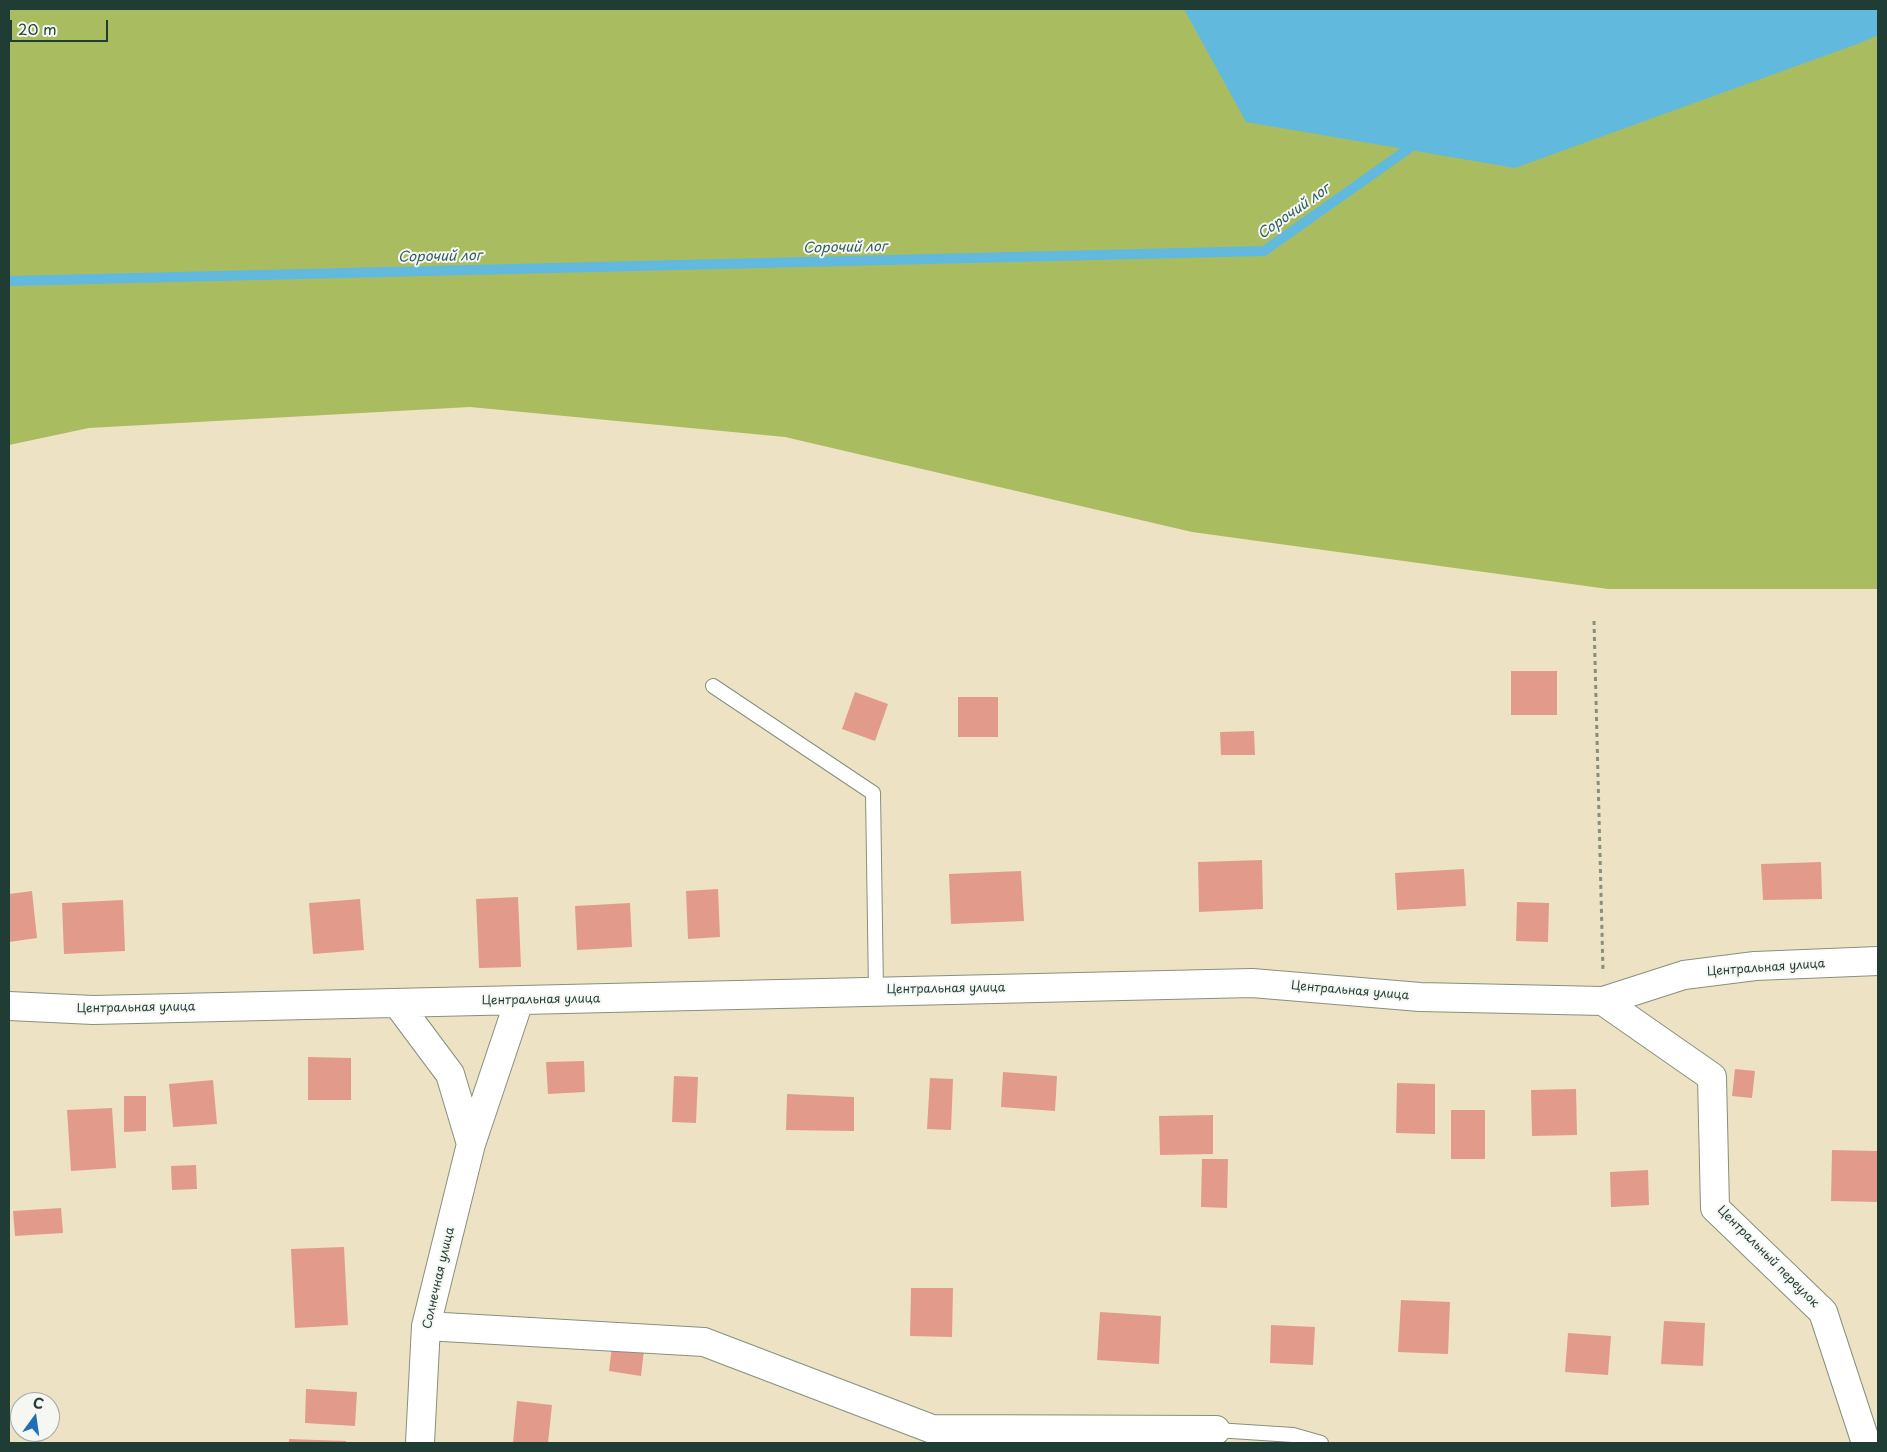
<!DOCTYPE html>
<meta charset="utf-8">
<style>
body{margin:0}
#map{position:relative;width:1887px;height:1452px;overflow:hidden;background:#eee2c5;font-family:"Playpen Sans",sans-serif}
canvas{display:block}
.frame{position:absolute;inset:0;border:10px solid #1f3d34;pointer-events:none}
.north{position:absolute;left:10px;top:1392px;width:50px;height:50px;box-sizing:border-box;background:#f6f6f2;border:1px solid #a0aca6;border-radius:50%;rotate:14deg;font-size:14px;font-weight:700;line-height:20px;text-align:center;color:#1f3d34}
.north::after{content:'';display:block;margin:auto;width:18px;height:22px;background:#1f6fb2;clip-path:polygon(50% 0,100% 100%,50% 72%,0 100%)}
.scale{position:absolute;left:10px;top:20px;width:98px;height:22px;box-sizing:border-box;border:2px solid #1f3d34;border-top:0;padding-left:6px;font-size:15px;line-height:18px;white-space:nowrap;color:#1f3d34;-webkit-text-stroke:4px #f6f6f2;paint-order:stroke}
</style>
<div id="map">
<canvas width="1887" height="1452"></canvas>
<div class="frame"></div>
<div class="north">С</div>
<div class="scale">20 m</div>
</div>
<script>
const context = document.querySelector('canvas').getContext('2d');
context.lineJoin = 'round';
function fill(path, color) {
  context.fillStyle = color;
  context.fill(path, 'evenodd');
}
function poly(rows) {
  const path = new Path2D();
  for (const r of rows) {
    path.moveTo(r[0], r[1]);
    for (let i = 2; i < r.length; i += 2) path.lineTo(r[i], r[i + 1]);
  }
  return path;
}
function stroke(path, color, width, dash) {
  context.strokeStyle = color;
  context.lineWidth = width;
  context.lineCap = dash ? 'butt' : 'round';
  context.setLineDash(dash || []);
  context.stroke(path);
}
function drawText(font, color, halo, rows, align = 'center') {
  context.font = font + ' "Playpen Sans",sans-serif';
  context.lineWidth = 4;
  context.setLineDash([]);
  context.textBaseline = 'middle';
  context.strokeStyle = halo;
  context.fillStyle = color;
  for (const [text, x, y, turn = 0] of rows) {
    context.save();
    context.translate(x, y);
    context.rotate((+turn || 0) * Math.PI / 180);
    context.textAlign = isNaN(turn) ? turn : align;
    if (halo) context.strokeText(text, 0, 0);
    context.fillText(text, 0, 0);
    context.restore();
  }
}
fill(poly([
 [9,9,1878,9,1878,589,1608,589,1192,532,785,437,470,407,89,428,9,445]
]), '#aabc60');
fill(poly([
 [1184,9,1878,9,1878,35,1860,43,1515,168,1246,122]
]), '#61bade');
stroke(poly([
 [9,281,1264,251,1418,142]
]), '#61bade', 10);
fill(poly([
 [1511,671,1557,671,1557,715,1511,715],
 [855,692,888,704,875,741,842,729],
 [958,697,998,697,998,737,958,737],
 [1254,731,1255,755,1221,755,1220,732],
 [1262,860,1263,909,1199,912,1198,862],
 [1821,862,1822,899,1763,900,1761,864],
 [1464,869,1466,906,1397,910,1395,873],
 [1021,871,1024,921,951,924,949,874],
 [718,889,720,937,688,939,686,891],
 [32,891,37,938,9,942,9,894],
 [518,897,521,967,479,968,476,899],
 [360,899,364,950,313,954,309,903],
 [123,900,125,951,64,954,62,903],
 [1517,902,1549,903,1548,942,1516,941],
 [630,903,632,947,577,950,575,906],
 [308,1057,351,1058,351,1100,308,1100],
 [584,1061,585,1092,548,1094,546,1062],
 [1735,1069,1755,1071,1752,1098,1732,1096],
 [1003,1072,1057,1076,1055,1111,1001,1107],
 [674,1076,698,1077,696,1123,672,1122],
 [930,1078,953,1079,951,1130,927,1129],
 [213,1080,217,1124,173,1127,169,1084],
 [1397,1083,1435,1084,1435,1134,1396,1133],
 [1576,1089,1577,1135,1532,1136,1531,1090],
 [787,1094,854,1097,854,1131,786,1130],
 [124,1096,146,1096,146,1131,124,1132],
 [112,1108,116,1168,71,1171,67,1110],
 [1451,1110,1485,1110,1485,1159,1451,1159],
 [1213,1115,1213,1154,1160,1155,1159,1116],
 [1832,1150,1878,1151,1878,1202,1831,1201],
 [1202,1159,1228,1159,1227,1208,1201,1207],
 [196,1165,197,1189,172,1190,171,1166],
 [1648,1170,1649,1205,1611,1207,1610,1172],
 [61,1208,63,1233,15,1236,13,1211],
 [344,1247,348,1325,295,1328,291,1249],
 [911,1288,953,1288,952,1337,910,1336],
 [1401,1300,1450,1302,1448,1354,1398,1352],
 [1100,1312,1161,1316,1159,1364,1097,1360],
 [1664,1321,1705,1323,1703,1366,1661,1364],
 [1271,1325,1315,1327,1313,1365,1270,1363],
 [1568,1333,1611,1336,1608,1375,1565,1372],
 [612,1346,644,1350,641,1376,609,1371],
 [306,1389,357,1392,355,1426,305,1423],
 [517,1401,552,1405,548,1443,513,1443],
 [289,1439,346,1441,346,1443,289,1443]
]), '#e29b8b');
const service = poly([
 [713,686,873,793,876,991],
 [1216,1430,1293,1435,1321,1443]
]);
const minor = poly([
 [1603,1001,1712,1077,1715,1208,1823,1312,1866,1443],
 [397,1003,450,1074,471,1144],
 [9,1006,93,1010,1252,983,1420,997,1603,1001,1684,975,1755,966,1878,961],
 [426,1326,704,1342,932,1429,1216,1430],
 [420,1443,426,1326,471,1144,519,1001]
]);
stroke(service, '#86907c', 16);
stroke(minor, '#86907c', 30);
stroke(poly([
 [1594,621,1603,971]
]), '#86907c', 3, [4, 4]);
stroke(service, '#fff', 14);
stroke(minor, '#fff', 28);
drawText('12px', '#1f3d34', '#f6f6f2', [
 ["Центральная улица",1766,968,-4],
 ["Центральная улица",946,989,-1],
 ["Центральная улица",1350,991,5],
 ["Центральная улица",541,1000,-1],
 ["Центральная улица",136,1008,-1],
 ["Центральный переулок",1768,1257,45],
 ["Солнечная улица",439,1278,-77]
]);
drawText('italic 14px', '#305c5e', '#f6f6f2', [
 ["Сорочий лог",1294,212,-35],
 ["Сорочий лог",845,248,-1],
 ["Сорочий лог",440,257,-1]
]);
</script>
